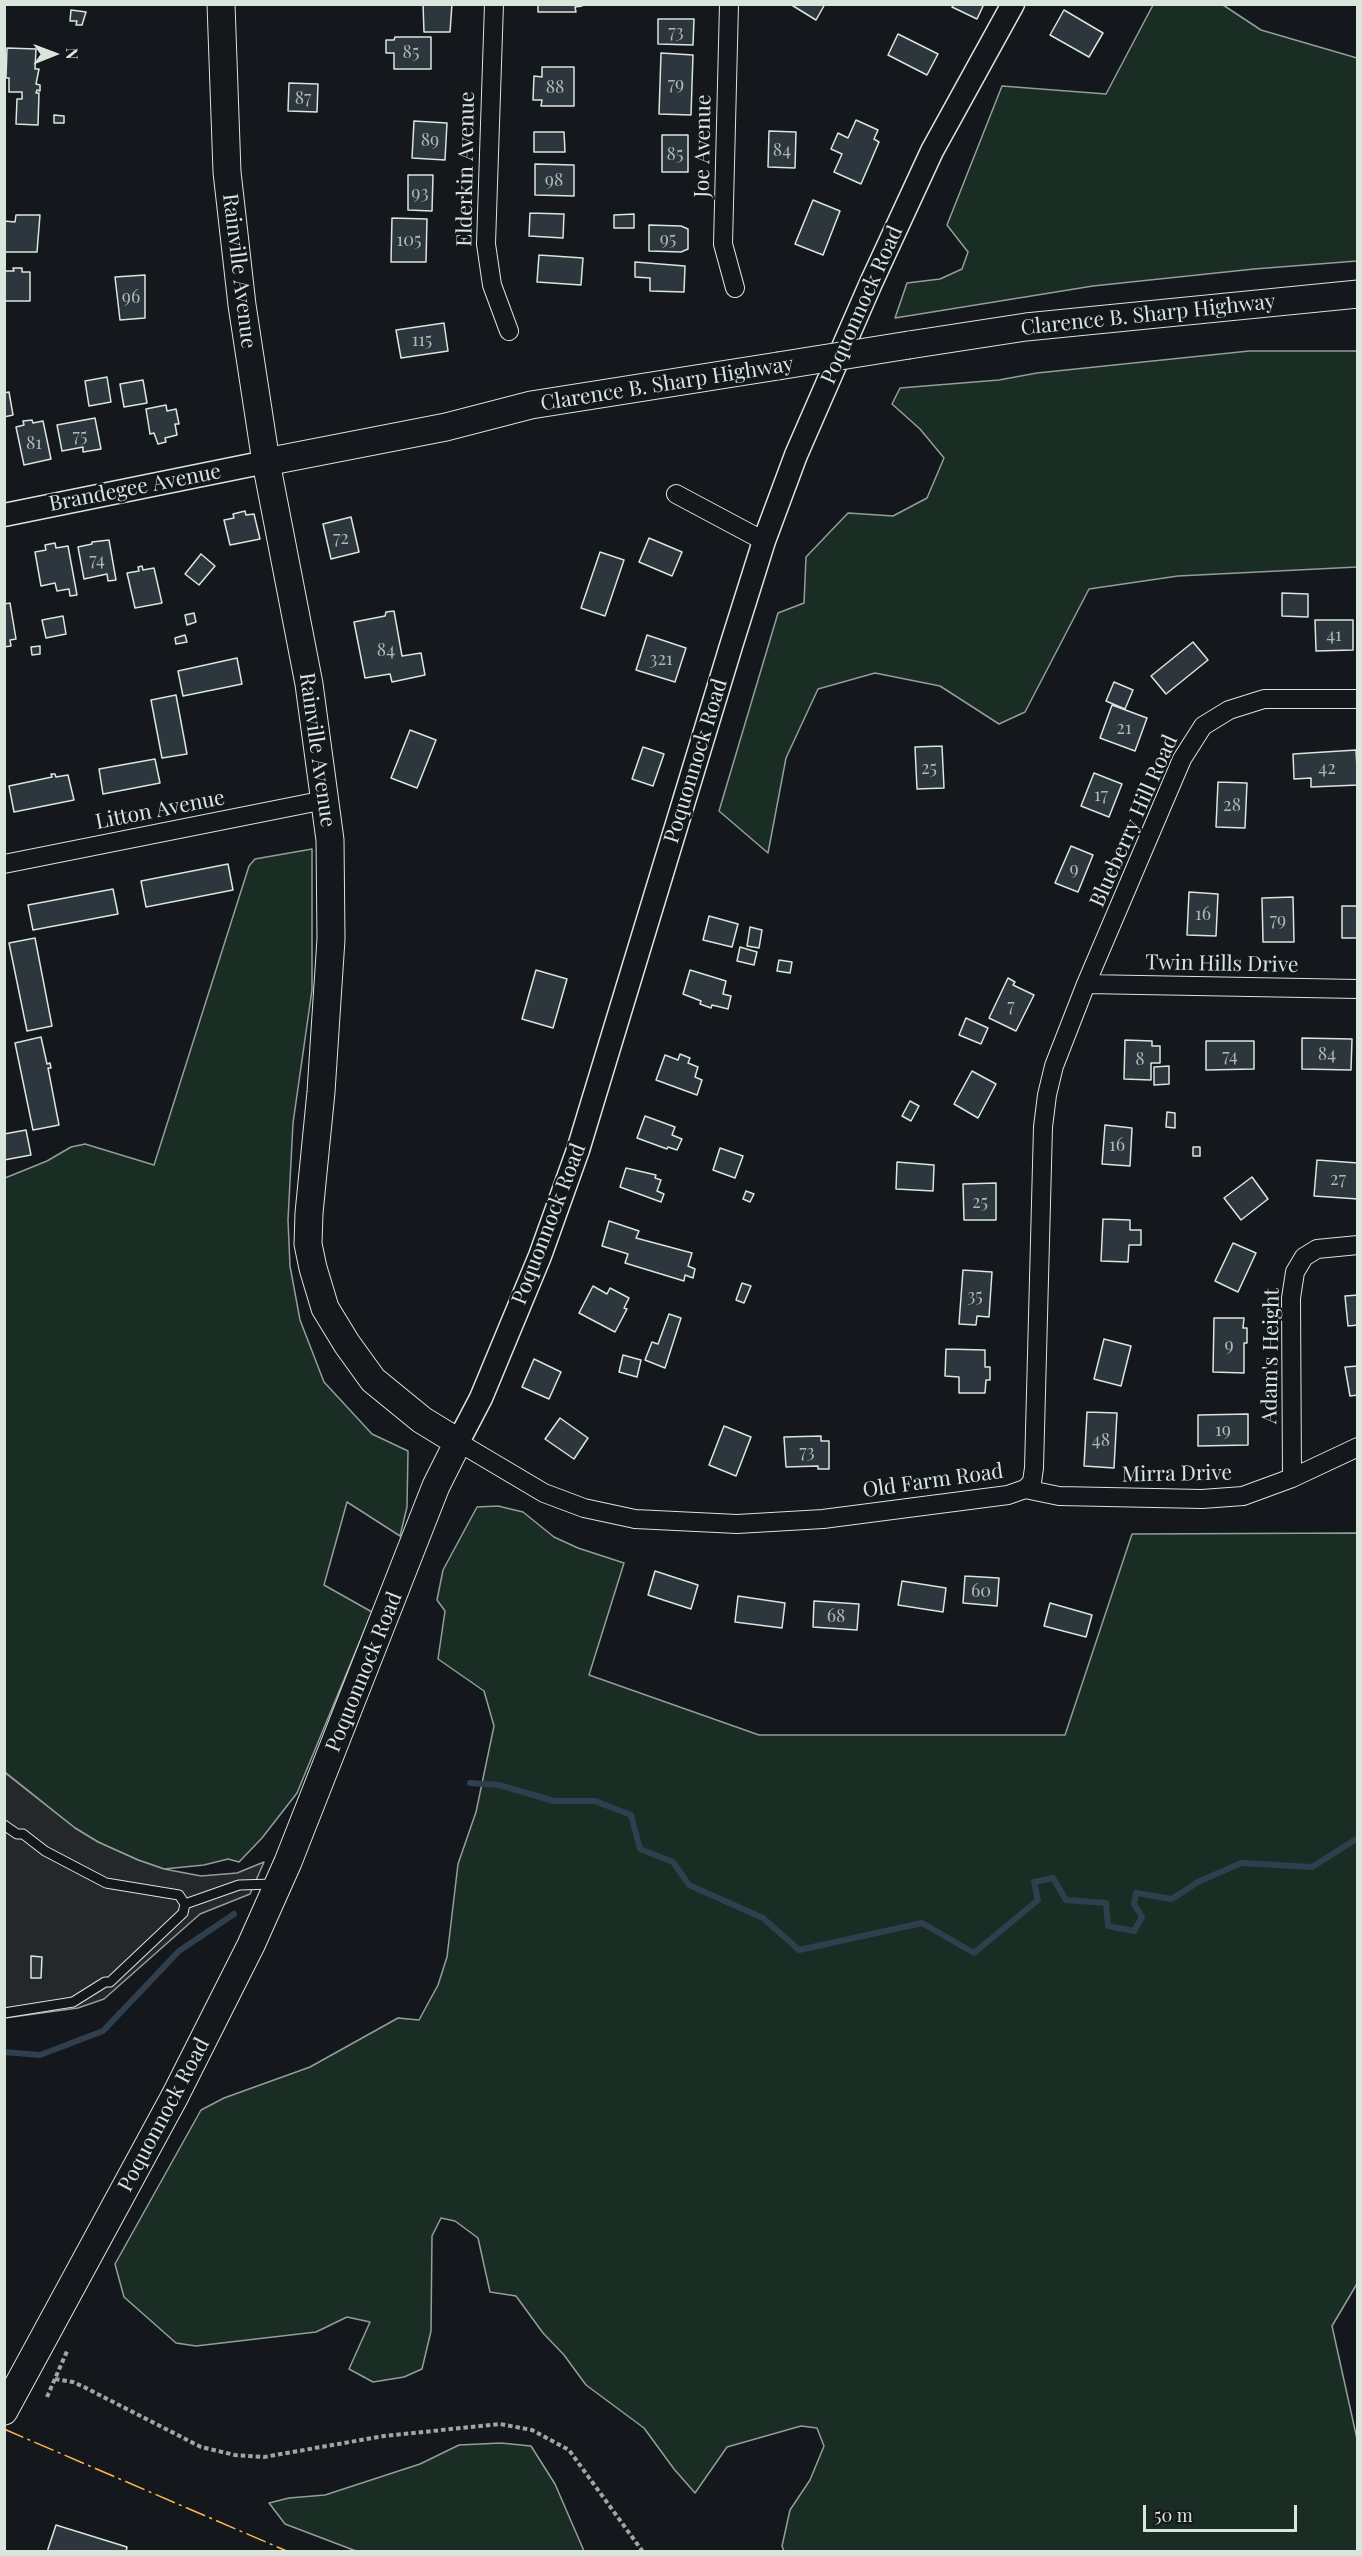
<!DOCTYPE html>
<style>
body{margin:0}
#map{position:relative;width:1362px;height:2556px;overflow:hidden;background:#14181c;font-family:"Playfair Display",serif}
canvas{display:block}
.frame{position:absolute;inset:0;border:6px solid #d8e6dc;pointer-events:none}
.north{position:absolute;left:24px;top:24px;width:60px;height:60px;-webkit-text-stroke:4px #14181c;paint-order:stroke;rotate:89deg;font-size:16px;font-weight:700;line-height:24px;text-align:center;color:#d8e6dc}
.north::after{content:'';display:block;margin:auto;width:21px;height:27px;background:#d8e6dc;clip-path:polygon(50% 0,100% 100%,50% 72%,0 100%)}
.scale{position:absolute;left:1143px;top:2505px;width:154px;height:27px;box-sizing:border-box;border:3px solid #d8e6dc;border-top:0;padding-left:8px;font-size:18px;line-height:21px;white-space:nowrap;color:#d8e6dc;-webkit-text-stroke:4px #14181c;paint-order:stroke}
</style>
<div id="map">
<canvas width="1362" height="2556"></canvas>
<div class="frame"></div>
<div class="north">N</div>
<div class="scale">50 m</div>
</div>
<script>
const context = document.querySelector('canvas').getContext('2d');
context.lineJoin = 'round';
function fill(path, color) {
  context.fillStyle = color;
  context.fill(path, 'evenodd');
}
function poly(rows) {
  const path = new Path2D();
  for (const r of rows) {
    path.moveTo(r[0], r[1]);
    for (let i = 2; i < r.length; i += 2) path.lineTo(r[i], r[i + 1]);
  }
  return path;
}
function stroke(path, color, width, dash) {
  context.strokeStyle = color;
  context.lineWidth = width;
  context.lineCap = dash ? 'butt' : 'round';
  context.setLineDash(dash || []);
  context.stroke(path);
}
function drawText(font, color, halo, rows, align = 'center') {
  context.font = font + ' "Playfair Display",serif';
  context.lineWidth = 4.5;
  context.setLineDash([]);
  context.textBaseline = 'middle';
  context.strokeStyle = halo;
  context.fillStyle = color;
  for (const [text, x, y, turn = 0] of rows) {
    context.save();
    context.translate(x, y);
    context.rotate((+turn || 0) * Math.PI / 180);
    context.textAlign = isNaN(turn) ? turn : align;
    if (halo) context.strokeText(text, 0, 0);
    context.fillText(text, 0, 0);
    context.restore();
  }
}
const green = poly([
 [1153,5,1223,5,1261,30,1357,58,1357,261,1254,269,1093,286,895,318,907,283,940,279,962,269,968,252,947,225,1002,86,1106,94,1153,5],
 [1249,351,1357,351,1357,567,1178,576,1089,589,1025,712,999,724,940,686,875,673,818,689,786,758,768,853,719,811,778,613,804,603,806,557,848,513,893,516,927,498,944,458,920,429,892,404,900,388,999,380,1037,373,1249,351],
 [312,849,312,990,293,1123,288,1220,290,1266,300,1320,324,1382,372,1434,408,1451,407,1507,400,1536,347,1502,324,1585,372,1612,297,1793,262,1838,239,1862,228,1859,204,1865,164,1869,138,1860,98,1842,75,1828,5,1772,5,1178,47,1161,71,1147,85,1144,154,1165,249,866,255,859,312,849],
 [498,1506,523,1512,554,1537,578,1548,624,1563,589,1675,759,1735,1065,1735,1132,1534,1357,1533,1358,2282,1332,2326,1357,2439,1357,2551,784,2551,782,2546,790,2510,810,2480,824,2446,817,2428,801,2426,727,2447,695,2493,674,2469,644,2428,586,2385,564,2355,543,2333,516,2296,490,2292,478,2238,455,2221,441,2218,432,2236,431,2331,422,2369,404,2377,373,2382,349,2369,370,2322,347,2317,316,2332,196,2346,176,2343,124,2297,115,2264,201,2110,224,2098,310,2067,398,2018,419,2020,438,1985,447,1957,458,1864,476,1812,494,1726,484,1691,438,1659,445,1611,437,1600,443,1570,477,1507,498,1506],
 [501,2443,531,2446,555,2484,584,2551,356,2551,285,2524,269,2503,289,2498,325,2495,420,2464,459,2445,501,2443]
]);
fill(green, '#1a2d24');
stroke(green, '#939e99', 1.5);
const parking = poly([
 [4,1772,75,1828,98,1842,138,1860,164,1869,201,1876,237,1873,264,1862,250,1894,200,1914,104,1999,78,2008,5,2018,4,1772]
]);
fill(parking, '#24282b');
stroke(parking, '#939e99', 1.5);
stroke(poly([
 [470,1783,499,1785,554,1801,595,1801,631,1815,640,1849,673,1862,689,1885,763,1918,799,1950,922,1923,974,1953,1038,1900,1034,1882,1053,1878,1066,1900,1106,1903,1108,1926,1134,1931,1142,1917,1134,1904,1136,1893,1172,1899,1198,1882,1241,1863,1312,1867,1358,1838],
 [4,2052,40,2055,103,2031,179,1951,234,1914]
]), '#2f3f4d', 6);
const building = poly([
 [423,4,452,4,450,32,424,32,423,4],
 [538,4,582,4,582,6,575,7,576,12,538,12,538,4],
 [790,4,825,4,816,20,790,4],
 [954,4,984,4,977,19,952,7,954,4],
 [71,10,86,12,82,25,76,25,77,21,70,21,71,10],
 [1064,10,1103,33,1089,57,1050,35,1064,10],
 [658,19,694,19,693,45,658,44,658,19],
 [898,34,938,54,927,75,888,55,898,34],
 [395,37,431,37,431,69,394,69,394,53,386,53,386,40,394,40,395,37],
 [7,48,36,49,35,69,39,69,36,84,40,85,40,91,37,90,36,93,39,93,38,125,16,124,17,99,22,99,22,92,9,92,9,78,6,78,7,48],
 [661,53,693,55,691,115,659,114,661,53],
 [542,67,574,67,574,106,541,106,542,100,533,100,534,76,542,77,542,67],
 [289,83,318,84,317,112,288,111,289,83],
 [54,115,64,116,64,123,54,123,54,115],
 [856,120,878,130,874,139,879,142,861,184,834,172,842,154,831,149,838,133,848,138,856,120],
 [414,121,447,123,445,160,412,158,414,121],
 [769,131,796,132,795,168,768,167,769,131],
 [534,132,564,132,565,152,534,152,534,132],
 [662,135,688,135,688,172,662,172,662,135],
 [535,164,574,165,574,196,535,195,535,164],
 [408,175,433,175,432,211,408,210,408,175],
 [813,200,840,211,823,255,795,244,813,200],
 [530,213,564,214,563,238,529,236,530,213],
 [634,214,634,228,614,228,614,215,634,214],
 [16,215,40,215,37,252,4,252,4,221,15,222,16,215],
 [392,218,427,219,426,262,391,262,392,218],
 [649,225,681,226,688,229,688,249,681,252,649,251,649,225],
 [539,255,583,258,581,285,537,282,539,255],
 [635,262,685,266,684,292,650,291,650,278,635,277,635,262],
 [13,268,22,268,22,272,30,272,30,301,4,301,4,271,14,271,13,268],
 [145,275,145,318,120,320,115,277,145,275],
 [444,323,448,351,401,358,396,330,444,323],
 [107,377,111,402,89,406,85,381,107,377],
 [143,380,147,403,124,407,120,384,143,380],
 [9,392,13,415,4,417,4,393,9,392],
 [166,405,167,411,176,409,179,424,175,424,177,435,165,438,166,442,158,444,154,433,150,434,146,409,166,405],
 [95,418,101,449,83,452,83,447,62,451,57,425,95,418],
 [32,420,33,423,43,421,51,459,24,465,16,427,24,425,23,421,32,420],
 [245,511,246,515,254,514,260,539,230,545,224,520,234,518,233,514,245,511],
 [351,517,359,552,331,559,323,524,351,517],
 [649,538,682,552,672,576,639,562,649,538],
 [109,540,116,580,108,581,107,574,84,579,78,547,92,544,92,542,109,540],
 [55,543,56,548,68,546,77,595,70,596,69,589,57,591,55,583,41,586,35,552,46,550,45,545,55,543],
 [600,552,624,560,605,616,581,608,600,552],
 [201,554,215,566,199,585,185,574,201,554],
 [142,566,143,570,154,568,162,603,135,608,127,573,139,571,138,567,142,566],
 [1282,593,1308,594,1308,617,1282,616,1282,593],
 [10,603,16,639,10,640,11,646,4,647,4,604,10,603],
 [394,611,402,656,421,653,425,675,392,682,390,674,365,678,354,622,385,616,386,612,394,611],
 [194,613,196,622,187,625,185,615,194,613],
 [63,616,66,634,46,638,42,620,63,616],
 [1315,620,1353,620,1353,650,1316,651,1315,620],
 [185,635,187,642,176,644,175,638,185,635],
 [647,635,686,648,675,682,636,670,647,635],
 [1193,642,1208,660,1166,694,1151,676,1193,642],
 [40,646,40,654,32,655,31,647,40,646],
 [237,658,242,684,183,696,178,671,237,658],
 [1114,682,1133,690,1125,709,1106,701,1114,682],
 [176,695,187,754,162,758,151,700,176,695],
 [1112,705,1147,718,1135,751,1100,738,1112,705],
 [410,730,436,740,417,788,391,778,410,730],
 [942,746,944,788,917,789,915,747,942,746],
 [643,747,664,754,653,786,632,779,643,747],
 [1356,750,1358,785,1311,787,1311,778,1294,779,1293,754,1356,750],
 [155,759,160,783,103,794,99,769,155,759],
 [1094,773,1122,784,1109,817,1081,806,1094,773],
 [51,774,55,774,56,777,68,775,74,800,14,812,9,786,52,777,51,774],
 [1218,782,1247,783,1245,828,1216,827,1218,782],
 [1071,846,1093,855,1078,892,1055,883,1071,846],
 [228,864,233,890,146,907,141,881,228,864],
 [113,889,118,914,33,930,28,905,113,889],
 [1189,892,1218,894,1216,936,1187,935,1189,892],
 [1293,897,1294,942,1263,942,1262,898,1293,897],
 [1342,906,1358,906,1358,938,1342,938,1342,906],
 [709,916,738,924,732,947,703,940,709,916],
 [750,927,762,930,759,948,747,946,750,927],
 [35,938,52,1026,27,1031,9,943,35,938],
 [740,947,757,952,754,965,737,961,740,947],
 [779,960,792,962,790,973,777,971,779,960],
 [536,970,567,979,553,1028,522,1019,536,970],
 [690,970,726,981,723,994,731,996,728,1009,712,1005,711,1008,700,1004,701,1001,683,994,690,970],
 [1008,978,1015,982,1013,985,1034,995,1016,1031,989,1018,1008,978],
 [966,1018,988,1028,981,1044,959,1035,966,1018],
 [41,1037,47,1064,50,1063,51,1068,48,1068,59,1125,33,1130,15,1043,41,1037],
 [1302,1038,1352,1039,1351,1070,1302,1069,1302,1038],
 [1125,1040,1152,1041,1152,1046,1160,1046,1160,1063,1151,1063,1151,1080,1124,1079,1125,1040],
 [1206,1041,1254,1041,1254,1069,1206,1070,1206,1041],
 [680,1054,690,1058,688,1063,698,1067,695,1077,702,1080,697,1095,656,1080,665,1055,678,1060,680,1054],
 [1169,1066,1169,1084,1154,1085,1154,1067,1169,1066],
 [972,1071,996,1084,978,1118,954,1104,972,1071],
 [910,1101,919,1106,911,1121,902,1116,910,1101],
 [1167,1112,1175,1113,1175,1128,1166,1127,1167,1112],
 [645,1116,675,1127,672,1135,682,1139,677,1150,668,1147,667,1149,637,1138,645,1116],
 [1105,1125,1132,1128,1130,1166,1102,1164,1105,1125],
 [26,1130,31,1155,4,1160,4,1134,26,1130],
 [1193,1147,1200,1147,1200,1156,1193,1156,1193,1147],
 [720,1148,743,1156,735,1178,713,1170,720,1148],
 [1317,1160,1358,1163,1358,1199,1314,1196,1317,1160],
 [897,1162,934,1165,933,1191,896,1189,897,1162],
 [626,1168,656,1175,655,1178,661,1180,657,1191,664,1194,661,1202,620,1187,626,1168],
 [1252,1177,1268,1199,1241,1220,1224,1198,1252,1177],
 [996,1183,996,1220,964,1220,963,1184,996,1183],
 [746,1191,754,1194,750,1202,743,1199,746,1191],
 [1103,1219,1130,1220,1130,1230,1141,1230,1141,1245,1129,1245,1128,1262,1101,1261,1103,1219],
 [609,1221,639,1231,636,1238,692,1253,688,1266,695,1269,693,1278,685,1275,684,1281,625,1263,628,1254,602,1246,609,1221],
 [1233,1243,1256,1253,1238,1292,1215,1281,1233,1243],
 [963,1270,992,1272,989,1317,977,1316,976,1325,959,1324,963,1270],
 [742,1283,751,1286,744,1303,736,1300,742,1283],
 [593,1286,607,1294,610,1288,629,1298,624,1308,627,1309,615,1332,579,1313,593,1286],
 [1358,1295,1358,1325,1348,1326,1345,1296,1358,1295],
 [669,1314,681,1318,665,1368,645,1360,652,1342,658,1344,669,1314],
 [1214,1318,1244,1318,1243,1328,1247,1328,1247,1343,1244,1343,1244,1373,1213,1372,1214,1318],
 [1104,1339,1131,1346,1121,1386,1094,1379,1104,1339],
 [946,1349,985,1350,985,1367,990,1367,990,1380,986,1380,985,1393,959,1393,959,1377,945,1376,946,1349],
 [623,1355,641,1360,637,1377,619,1372,623,1355],
 [534,1359,561,1372,549,1399,522,1387,534,1359],
 [1358,1366,1358,1395,1350,1396,1345,1367,1358,1366],
 [1087,1412,1117,1413,1114,1468,1084,1466,1087,1412],
 [1248,1414,1248,1445,1198,1446,1198,1415,1248,1414],
 [560,1418,588,1438,574,1459,545,1439,560,1418],
 [724,1426,751,1437,736,1476,709,1465,724,1426],
 [821,1436,821,1441,829,1441,829,1469,818,1469,818,1466,786,1467,784,1437,821,1436],
 [655,1571,698,1585,691,1609,648,1595,655,1571],
 [965,1576,999,1578,997,1606,963,1603,965,1576],
 [902,1581,946,1588,943,1612,898,1605,902,1581],
 [738,1596,785,1603,782,1628,735,1622,738,1596],
 [814,1601,859,1604,857,1630,813,1627,814,1601],
 [1050,1603,1092,1615,1086,1637,1044,1626,1050,1603],
 [31,1956,42,1957,41,1978,31,1978,31,1956],
 [56,2525,127,2547,126,2552,47,2552,56,2525]
]);
fill(building, '#2c363c');
stroke(building, '#d8e6dc', 1.5);
const service = poly([
 [4,1825,17,1834,23,1834,45,1851,106,1883,179,1895,185,1904],
 [185,1904,239,1885,273,1884],
 [4,2013,73,2002,105,1982,110,1982,183,1913,185,1904]
]);
const minor = poly([
 [494,4,486,244,492,285,509,331],
 [729,4,723,244,735,288],
 [676,494,764,541],
 [4,864,325,800],
 [1086,984,1358,989],
 [458,1442,544,1493,584,1508,635,1519,737,1524,823,1519,1008,1495,1025,1489,1032,1482,1034,1468,1043,1127,1047,1095,1054,1066,1086,984,1182,759,1203,726,1229,710,1264,699,1358,699],
 [1292,1478,1291,1298,1295,1272,1304,1257,1317,1249,1358,1245],
 [1025,1489,1059,1496,1202,1499,1243,1496,1292,1478,1358,1447]
]);
const tertiary = poly([
 [4,515,266,462],
 [458,1442,481,1398,540,1256,578,1150,731,646,764,541,796,455,871,283,932,151,1013,4]
]);
const secondary = poly([
 [909,345,1026,327,1358,294],
 [266,462,446,427,531,405,778,366],
 [4,2411,175,2096,251,1945,288,1862,436,1486,458,1442,422,1420,373,1380,347,1344,325,1308,313,1268,308,1244,309,1213,321,1092,331,939,330,840,309,684,266,462,242,305,227,172,221,4]
]);
stroke(service, '#d8e6dc', 11);
stroke(minor, '#d8e6dc', 20);
stroke(tertiary, '#d8e6dc', 25);
stroke(secondary, '#d8e6dc', 29);
stroke(poly([
 [55,2379,73,2382,84,2387,201,2447,235,2455,264,2457,384,2436,500,2424,532,2430,569,2450,643,2552],
 [47,2397,68,2349]
]), '#9da8a2', 4, [4.5, 3]);
stroke(service, '#14181c', 9);
stroke(minor, '#14181c', 18);
stroke(tertiary, '#14181c', 22);
stroke(secondary, '#14181c', 27);
const secondaryBridge = poly([
 [778,366,909,345]
]);
stroke(secondaryBridge, '#d8e6dc', 29, []);
stroke(secondaryBridge, '#14181c', 27);
stroke(poly([
 [4,2429,289,2552]
]), '#ffb74d', 1.5, [21, 4.5, 3, 4.5]);
drawText('18px', '#adbab4', null, [
 ["73",676,32],
 ["85",411,52],
 ["79",676,84],
 ["88",555,87],
 ["87",303,98],
 ["89",430,140],
 ["84",782,150],
 ["85",675,154],
 ["98",554,180],
 ["93",420,193],
 ["95",668,239],
 ["105",409,240],
 ["96",131,297],
 ["115",422,340],
 ["75",80,436],
 ["81",34,443],
 ["72",341,538],
 ["74",97,560],
 ["41",1334,635],
 ["84",386,650],
 ["321",661,659],
 ["21",1124,728],
 ["25",929,768],
 ["42",1327,768],
 ["17",1101,795],
 ["28",1232,805],
 ["9",1074,869],
 ["16",1203,914],
 ["79",1278,920],
 ["7",1011,1006],
 ["84",1327,1054],
 ["74",1230,1056],
 ["8",1140,1059],
 ["16",1117,1145],
 ["27",1338,1179],
 ["25",980,1202],
 ["35",975,1296],
 ["9",1229,1345],
 ["19",1223,1430],
 ["48",1101,1440],
 ["73",807,1452],
 ["60",981,1591],
 ["68",836,1616]
]);
drawText('21px', '#d8e6dc', '#14181c', [
 ["Joe Avenue",703,146,-89],
 ["Elderkin Avenue",466,169,-89],
 ["Rainville Avenue",239,271,83],
 ["Poquonnock Road",862,305,-66],
 ["Clarence B. Sharp Highway",1148,315,-6],
 ["Clarence B. Sharp Highway",667,384,-9],
 ["Brandegee Avenue",135,488,-11],
 ["Rainville Avenue",317,750,82],
 ["Poquonnock Road",696,761,-73],
 ["Litton Avenue",160,810,-11],
 ["Blueberry Hill Road",1134,821,-66],
 ["Twin Hills Drive",1222,964,1],
 ["Poquonnock Road",549,1224,-69],
 ["Adam's Height",1271,1356,-89],
 ["Mirra Drive",1177,1474,-1],
 ["Old Farm Road",933,1481,-8],
 ["Poquonnock Road",364,1672,-68],
 ["Poquonnock Road",164,2115,-62]
]);
</script>
